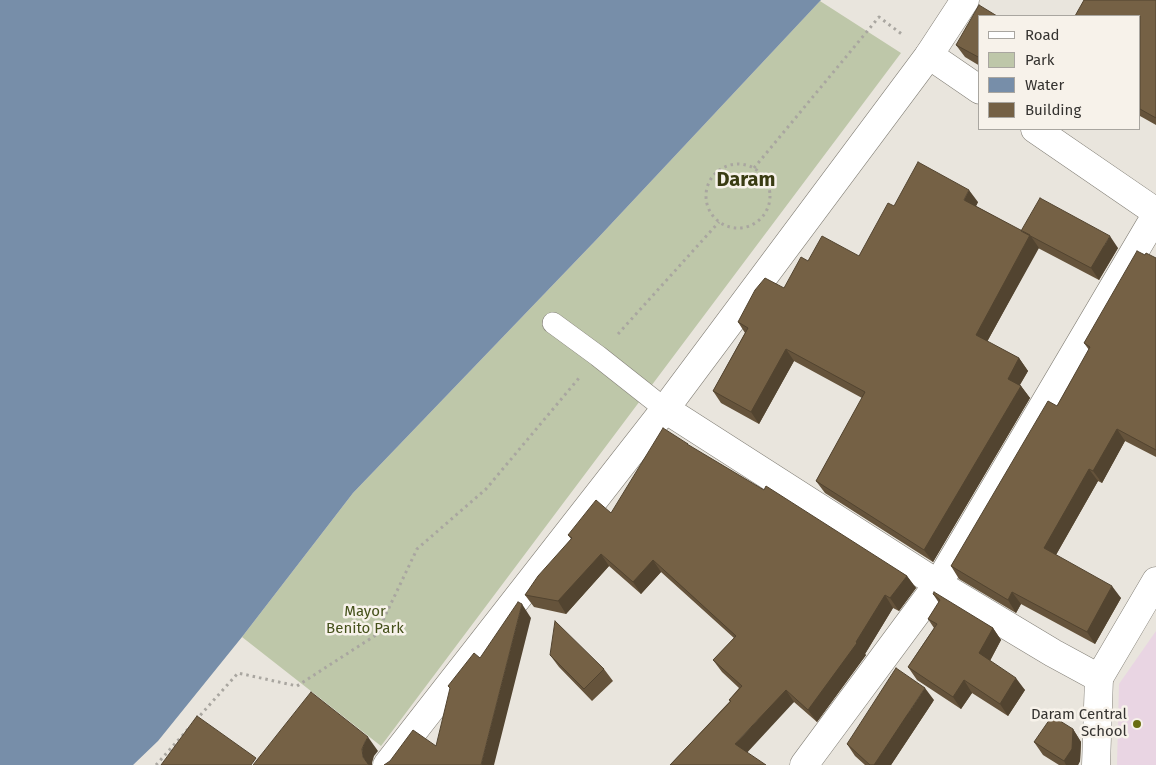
<!DOCTYPE html>
<style>
body{margin:0}
#map{position:relative;width:1156px;height:765px;overflow:hidden;background:#e9e5dd;font-family:"Fira Sans",sans-serif}
canvas{display:block}
.legend{position:absolute;left:978px;top:15px;width:162px;height:115px;box-sizing:border-box;background:#f7f2ea;border:1px solid #a9a6a0;margin:0;padding:6px 9px;list-style:none;font-size:15px;color:#353330}
.legend li{display:flex;align-items:center;gap:10px;height:25px}
.legend b{width:25px;border:1px solid #a9a6a0}
</style>
<div id="map">
<canvas width="1156" height="765"></canvas>
<ul class="legend">
<li><b style="height:6px;background:#fff"></b>Road</li>
<li><b style="height:14px;background:#bec7a9"></b>Park</li>
<li><b style="height:14px;background:#778ea9"></b>Water</li>
<li><b style="height:14px;background:#756145"></b>Building</li>
</ul>
</div>
<script>
const context = document.querySelector('canvas').getContext('2d');
context.lineJoin = 'round';
function fill(path, color) {
  context.fillStyle = color;
  context.fill(path, 'evenodd');
}
function poly(rows) {
  const path = new Path2D();
  for (const r of rows) {
    if (r.length === 3) {
      path.moveTo(r[0] + r[2], r[1]);
      path.arc(r[0], r[1], r[2], 0, 2 * Math.PI);
      continue;
    }
    path.moveTo(r[0], r[1]);
    for (let i = 2; i < r.length; i += 2) path.lineTo(r[i], r[i + 1]);
  }
  return path;
}
function stroke(path, color, width, dash) {
  context.strokeStyle = color;
  context.lineWidth = width;
  context.lineCap = dash ? 'butt' : 'round';
  context.setLineDash(dash || []);
  context.stroke(path);
}
function drawText(font, color, halo, rows, align = 'center') {
  context.font = font + ' "Fira Sans",sans-serif';
  context.lineWidth = 5;
  context.setLineDash([]);
  context.textBaseline = 'middle';
  context.strokeStyle = halo;
  context.fillStyle = color;
  for (const [text, x, y, turn = 0] of rows) {
    context.save();
    context.translate(x, y);
    context.rotate((+turn || 0) * Math.PI / 180);
    context.textAlign = isNaN(turn) ? turn : align;
    if (halo) context.strokeText(text, 0, 0);
    context.fillText(text, 0, 0);
    context.restore();
  }
}
fill(poly([
 [1156,631,1156,765,1117,765,1119,684]
]), '#e9d5e3');
fill(poly([
 [820,1,901,53,381,746,242,637,353,493,597,239]
]), '#bec7a9');
fill(poly([
 [0,0,821,0,597,239,353,493,242,637,158,741,133,765,0,765]
]), '#778ea9');
const service = poly([
 [553,323,598,356,665,409]
]);
const minor = poly([
 [929,55,980,90],
 [1035,129,1156,212],
 [804,765,938,584,1156,215]
]);
const tertiary = poly([
 [1099,678,1156,581],
 [387,765,665,409,929,55,965,0]
]);
const secondary = poly([
 [665,409,938,584,1053,653,1099,678,1096,765]
]);
stroke(service, '#848078', 22);
stroke(minor, '#848078', 29);
stroke(tertiary, '#848078', 29);
stroke(secondary, '#848078', 29);
stroke(poly([
 [738,196,32],
 [754,168,879,17,903,35],
 [618,334,719,222],
 [196,720,238,673,297,686,376,635,417,549,486,489,579,378],
 [156,765,189,728]
]), '#a9a6a0', 3, [2.5, 4]);
stroke(service, '#fff', 21);
stroke(minor, '#fff', 28);
stroke(tertiary, '#fff', 28);
stroke(secondary, '#fff', 28);
fill(poly([
 [1156,0,1156,125,1140,116,1140,16],
 [980,16,980,66,965,57,956,45],
 [978,202,976,206,1021,231,1118,248,1099,280,1038,248,987,342,1019,358,1028,371,1020,385,1021,386,1030,398,933,562,825,493,816,481,862,398,794,361,759,424,721,403,713,391,745,333,738,322,784,288,808,261,859,256,894,206],
 [1145,255,1156,258,1156,457,1125,441,1102,483,1098,481,1056,555,1121,598,1095,644,1021,604,1016,613,959,579,951,566,1057,406,1089,350,1084,343],
 [689,446,907,576,916,588,899,611,893,608,865,654,866,655,817,722,794,702,670,765,730,701,729,700,739,688,722,672,713,660,734,638,661,572,641,594,609,566,566,614,534,607,525,595,571,539,568,535,611,513],
 [933,594,993,628,1001,640,990,661,1025,690,1008,716,972,693,961,709,917,680,908,667,934,628,928,619,939,603],
 [550,655,604,669,613,681,592,701,559,667],
 [934,700,891,765,865,765,855,756,847,744],
 [1073,729,1081,742,1080,761,1078,765,1059,765,1043,755,1034,742]
]), '#65533b');
fill(poly([
 [969,190,978,202,973,212,964,200],
 [1030,235,1039,248,984,347,976,335],
 [1110,236,1118,248,1099,280,1091,268],
 [786,349,794,361,759,424,751,412],
 [1019,358,1028,371,1016,391,1008,379],
 [1021,386,1030,398,933,562,924,550],
 [1117,429,1125,441,1102,483,1093,471],
 [1089,469,1098,481,1053,560,1044,548],
 [601,554,609,566,566,614,558,601],
 [653,560,661,572,641,594,633,582],
 [907,576,916,588,899,611,890,598],
 [1112,586,1121,598,1095,644,1087,632],
 [1012,592,1021,604,1016,613,1008,600],
 [885,595,893,608,865,654,866,655,817,722,808,710,856,642],
 [522,604,531,618,494,765,481,765],
 [993,628,1001,640,987,666,979,653],
 [1016,678,1025,690,1008,716,1000,704],
 [964,680,972,693,961,709,953,697],
 [925,688,934,700,891,765,874,765],
 [786,690,794,702,744,756,735,744],
 [1073,729,1081,742,1080,761,1078,765,1066,765,1064,761],
 [368,737,378,751,374,756,372,763,372,765,368,765,363,757,362,749,365,742]
]), '#524430');
const building = poly([
 [1084,0,1156,0,1156,118,1140,109,1140,16,1075,16,1084,0],
 [979,5,997,16,980,16,980,58,956,45,979,5],
 [918,162,969,190,964,200,1030,235,976,335,1019,358,1008,379,1021,386,924,550,816,481,865,392,786,349,751,412,713,391,748,328,738,322,755,290,765,278,784,288,801,257,808,261,822,236,859,256,888,203,894,206,918,162],
 [1040,198,1110,236,1091,268,1021,231,1040,198],
 [1137,251,1145,255,1146,253,1156,258,1156,450,1117,429,1093,471,1089,469,1044,548,1112,586,1087,632,1012,592,1008,600,951,566,1048,401,1057,406,1090,347,1084,343,1137,251],
 [663,428,688,444,687,444,764,490,766,486,907,576,890,598,885,595,856,642,857,643,808,710,786,690,735,744,766,765,670,765,731,701,729,700,742,686,713,660,736,636,653,560,633,582,601,554,558,601,525,595,538,576,572,538,568,535,596,500,611,513,663,428],
 [934,592,993,628,979,653,1016,678,1000,704,964,680,953,697,908,667,937,624,928,619,940,600,933,594,934,592],
 [518,602,522,604,481,765,384,765,390,761,413,730,436,746,450,688,448,686,474,653,480,658,518,602],
 [555,621,604,669,584,689,550,655,555,621],
 [896,668,925,688,874,765,870,765,847,744,896,668],
 [311,692,368,737,365,742,362,749,363,757,368,764,371,765,253,765,311,692],
 [197,716,256,758,251,765,161,765,197,716],
 [1052,716,1073,729,1072,749,1064,761,1034,742,1052,716]
]);
fill(building, '#756145');
stroke(building, '#524430', 1);
for (const [x, y, r, color] of [
 [1137,724,5,"#696d10"]
]) {
  const dot = new Path2D();
  dot.arc(x, y, r, 0, 2 * Math.PI);
  context.fillStyle = color;
  context.fill(dot);
  stroke(dot, '#f7f2ea', 2);
}
drawText('15px', '#45511b', '#f7f2ea', [
 ["Mayor",365,612],
 ["Benito Park",365,629]
]);
drawText('15px', '#353330', '#f7f2ea', [
 ["Daram Central",1127,715],
 ["School",1127,732]
], 'right');
drawText('bold 20px', '#393b12', '#f7f2ea', [
 ["Daram",746,180]
]);
</script>
